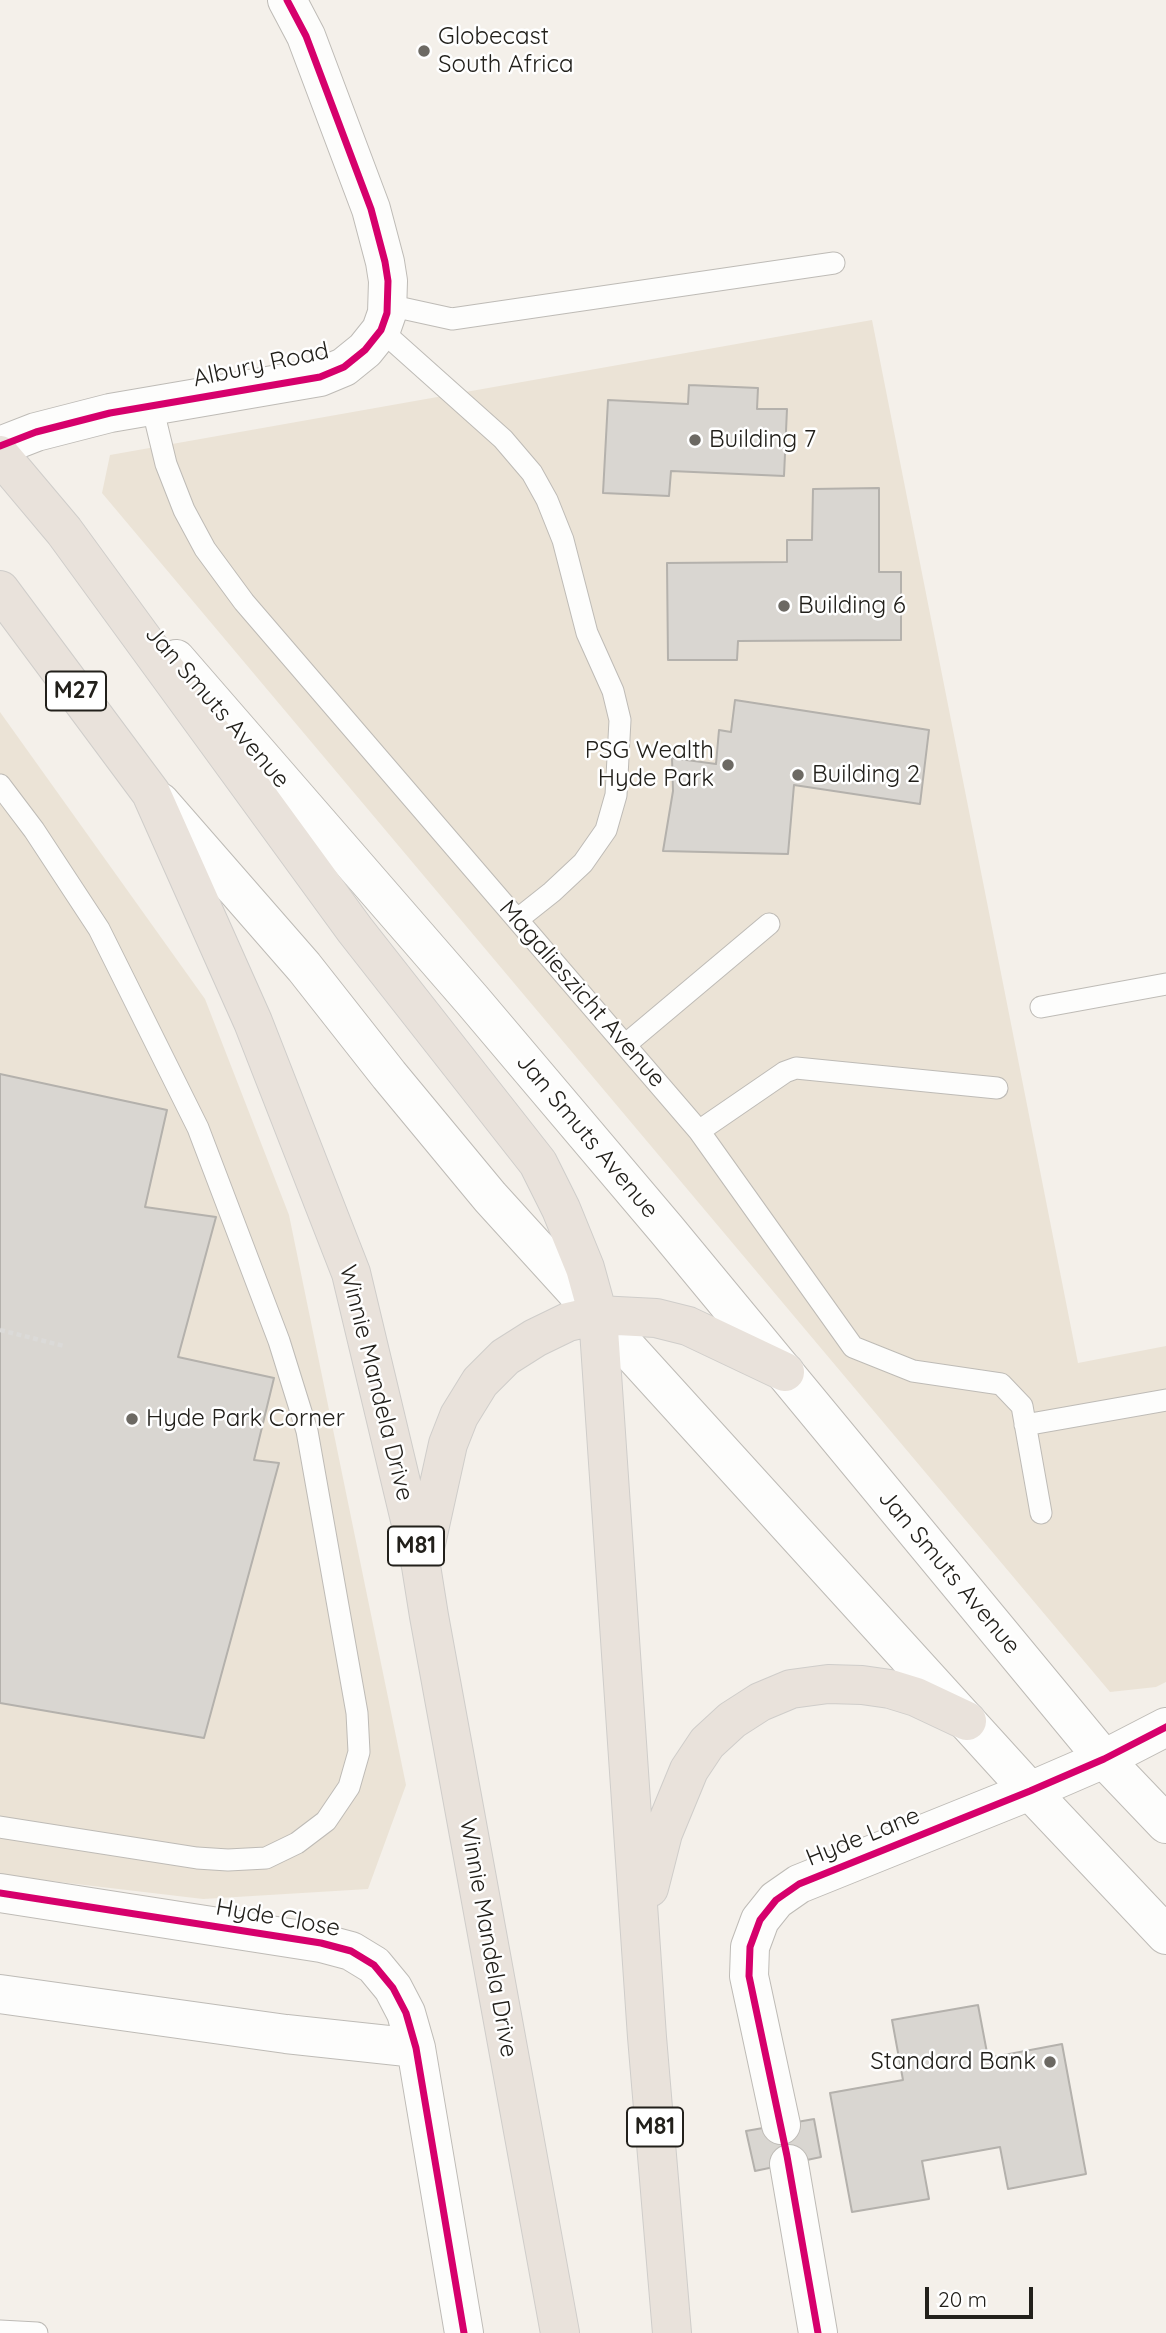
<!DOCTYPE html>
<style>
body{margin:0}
#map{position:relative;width:1166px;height:2333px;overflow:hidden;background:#f4f0ea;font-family:Quicksand,sans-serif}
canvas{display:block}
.scale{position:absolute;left:925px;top:2287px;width:108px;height:32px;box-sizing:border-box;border:4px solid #22201b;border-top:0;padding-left:9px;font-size:21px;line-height:24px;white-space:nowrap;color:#22201b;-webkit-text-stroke:5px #fff;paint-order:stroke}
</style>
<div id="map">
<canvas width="1166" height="2333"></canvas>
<div class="scale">20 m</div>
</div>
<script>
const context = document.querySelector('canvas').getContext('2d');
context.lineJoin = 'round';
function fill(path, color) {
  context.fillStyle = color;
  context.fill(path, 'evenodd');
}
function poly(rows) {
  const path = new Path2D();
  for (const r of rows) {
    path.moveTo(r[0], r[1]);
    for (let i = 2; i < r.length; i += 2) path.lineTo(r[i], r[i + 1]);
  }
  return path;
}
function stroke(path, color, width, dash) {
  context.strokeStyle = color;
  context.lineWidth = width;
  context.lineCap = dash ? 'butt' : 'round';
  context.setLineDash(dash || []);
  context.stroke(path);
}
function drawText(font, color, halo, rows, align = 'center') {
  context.font = font + ' Quicksand,sans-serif';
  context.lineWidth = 5;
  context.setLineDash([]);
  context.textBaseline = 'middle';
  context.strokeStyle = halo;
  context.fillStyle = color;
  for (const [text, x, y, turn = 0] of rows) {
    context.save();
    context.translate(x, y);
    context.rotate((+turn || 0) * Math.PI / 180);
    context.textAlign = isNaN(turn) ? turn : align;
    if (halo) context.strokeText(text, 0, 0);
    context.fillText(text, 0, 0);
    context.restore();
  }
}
fill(poly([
 [872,320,1078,1363,1166,1346,1166,1682,1156,1687,1110,1692,102,493,110,455],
 [0,712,205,999,289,1215,406,1785,368,1889,203,1899,0,1875]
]), '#ebe3d6');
const building = poly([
 [689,385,758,388,757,409,787,409,784,476,671,471,669,496,603,493,608,400,688,404,689,385],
 [879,488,879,572,901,572,901,640,738,641,737,660,668,660,667,563,787,562,787,540,812,540,813,489,879,488],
 [735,700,929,730,920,804,794,785,788,854,663,851,673,791,672,758,716,764,719,730,731,732,735,700],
 [0,1074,167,1110,145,1207,216,1217,178,1357,274,1378,254,1460,279,1463,204,1738,0,1703,0,1074],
 [978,2005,988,2058,1062,2044,1086,2174,1008,2189,1000,2147,922,2161,929,2199,852,2212,830,2093,903,2080,892,2020,978,2005],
 [814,2119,821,2157,755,2171,746,2131,814,2119]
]);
fill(building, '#d9d6d1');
stroke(building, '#b4b1ac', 2);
const lane = poly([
 [388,305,452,319,834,263],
 [381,330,503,439,532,473,547,500,563,540,587,633,613,691,620,720,616,795,606,830,583,863,552,892,518,919],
 [152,406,166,464,184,510,205,549,244,602,699,1131,853,1347,913,1371,1001,1384,1022,1406,1041,1513],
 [0,785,34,830,99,929,198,1128,279,1341,307,1431,357,1713,359,1752,349,1787,326,1821,297,1843,266,1858,228,1860,197,1858,0,1827],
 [1041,1007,1166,984],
 [625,1045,769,924],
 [699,1131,785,1072,796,1068,997,1088],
 [1025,1425,1166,1400],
 [0,2331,37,2333]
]);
const street = poly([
 [0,446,36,432,110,413,320,377,344,367,365,350,381,330,387,313,388,281,385,262,371,209,306,36,287,0],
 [0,1893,321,1943,351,1951,374,1965,393,1988,406,2013,416,2048,464,2333],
 [0,1994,286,2034,416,2048],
 [781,2125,749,1976,750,1947,760,1920,776,1900,799,1884,1030,1791,1104,1759,1166,1727],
 [789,2164,818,2333]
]);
const secondary = poly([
 [176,659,473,1001,666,1229,1104,1759,1166,1824],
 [160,802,304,967,389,1075,490,1197,1030,1791,1166,1935]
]);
const primary = poly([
 [0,455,64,531,355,930,538,1163,561,1209,585,1268,598,1315,647,2037,672,2333],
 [0,590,151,793,253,1022,351,1273,421,1566,429,1616,560,2333],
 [423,1557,448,1444,459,1416,480,1382,505,1357,535,1338,568,1322,598,1315,656,1318,688,1326,785,1372],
 [649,1888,663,1833,689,1770,707,1743,732,1720,760,1702,791,1689,828,1684,862,1685,890,1689,916,1697,967,1721]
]);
stroke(lane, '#bebbb6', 23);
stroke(street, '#bebbb6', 40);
stroke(secondary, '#bebbb6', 40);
stroke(primary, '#cfcdca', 40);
stroke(poly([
 [0,1330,64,1346]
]), '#dbdad8', 4.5, [5, 3.5]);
stroke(lane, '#fdfdfc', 21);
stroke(street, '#fdfdfc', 38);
stroke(secondary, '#fdfdfc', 38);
stroke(primary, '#e9e2db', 38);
stroke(poly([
 [0,446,36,432,110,413,320,377,344,367,365,350,381,330,387,313,388,281,385,262,371,209,306,36,287,0],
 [0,1893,321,1943,351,1951,374,1965,393,1988,406,2013,416,2048,464,2333],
 [818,2333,787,2156,749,1976,750,1947,760,1920,776,1900,799,1884,1030,1791,1104,1759,1166,1727]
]), '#d6006c', 7);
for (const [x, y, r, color] of [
 [424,51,7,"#6c6963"],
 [695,440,7,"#6c6963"],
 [784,606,7,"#6c6963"],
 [728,765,7,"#6c6963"],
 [798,775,7,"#6c6963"],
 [132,1419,7,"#6c6963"],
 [1050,2062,7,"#6c6963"]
]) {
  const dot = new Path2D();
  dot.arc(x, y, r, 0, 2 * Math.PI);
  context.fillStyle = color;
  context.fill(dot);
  stroke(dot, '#fff', 2.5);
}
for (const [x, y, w] of [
 [76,691,60],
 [416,1546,56],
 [655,2127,56]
]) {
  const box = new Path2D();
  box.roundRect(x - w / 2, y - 19.5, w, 39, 5);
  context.fillStyle = '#fff';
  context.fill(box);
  stroke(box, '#22201b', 2);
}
drawText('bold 23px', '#22201b', null, [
 ["M27",76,691],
 ["M81",416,1546],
 ["M81",655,2127]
]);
drawText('24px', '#22201b', '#fff', [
 ["Globecast",438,37],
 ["South Africa",438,65],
 ["Building 7",709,440],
 ["Building 6",798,606],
 ["PSG Wealth",714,751,"right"],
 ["Hyde Park",714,779,"right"],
 ["Building 2",812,775],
 ["Hyde Park Corner",146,1419],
 ["Standard Bank",1036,2062,"right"]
], 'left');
drawText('24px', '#22201b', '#fff', [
 ["Albury Road",261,365,-12],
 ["Jan Smuts Avenue",217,707,49],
 ["Magalieszicht Avenue",582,994,49],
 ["Jan Smuts Avenue",587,1136,50],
 ["Winnie Mandela Drive",376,1383,76],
 ["Jan Smuts Avenue",949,1572,50],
 ["Hyde Lane",863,1837,-22],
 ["Hyde Close",278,1918,10],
 ["Winnie Mandela Drive",488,1938,80]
]);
</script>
